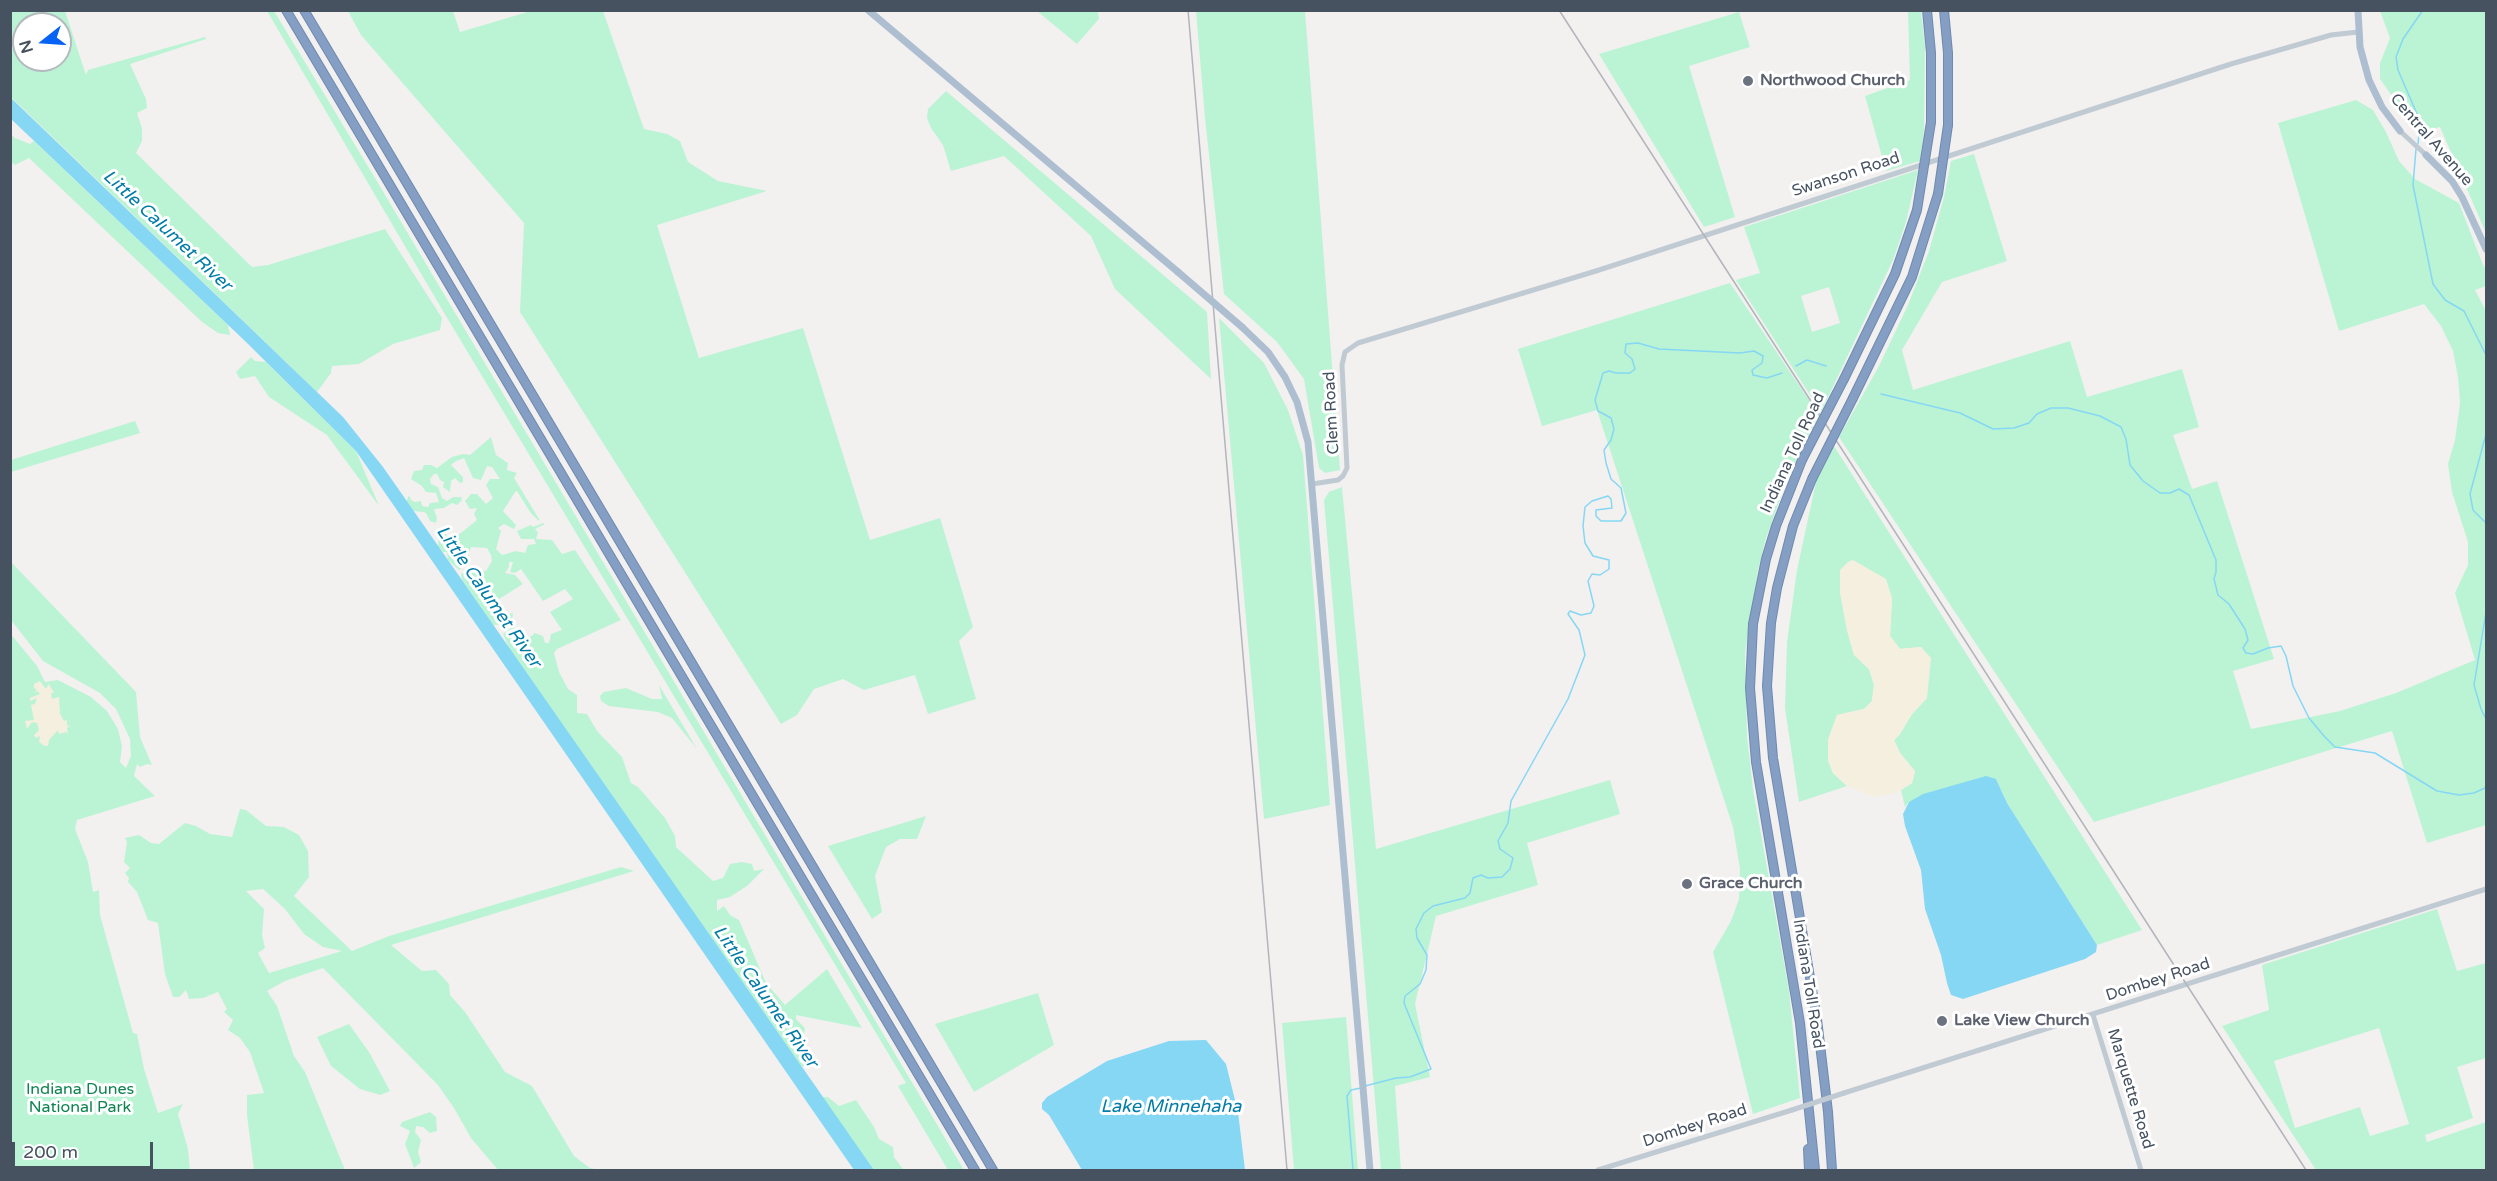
<!DOCTYPE html>
<style>
body{margin:0}
#map{position:relative;width:2497px;height:1181px;overflow:hidden;background:#f3f0f0;font-family:"Varela Round",sans-serif}
canvas{display:block}
.frame{position:absolute;inset:0;border:12px solid #465260;pointer-events:none}
.north{position:absolute;left:12px;top:12px;width:60px;height:60px;box-sizing:border-box;background:#fff;border:2px solid #b5babf;border-radius:50%;rotate:253deg;font-size:16px;font-weight:700;line-height:24px;text-align:center;color:#465260}
.north::after{content:'';display:block;margin:auto;width:21px;height:27px;background:#0863f5;clip-path:polygon(50% 0,100% 100%,50% 72%,0 100%)}
.scale{position:absolute;left:12px;top:1142px;width:141px;height:27px;box-sizing:border-box;border:3px solid #465260;border-top:0;padding-left:8px;font-size:18px;line-height:21px;white-space:nowrap;color:#465260;-webkit-text-stroke:4px #fff;paint-order:stroke}
</style>
<div id="map">
<canvas width="2497" height="1181"></canvas>
<div class="frame"></div>
<div class="north">N</div>
<div class="scale">200 m</div>
</div>
<script>
const context = document.querySelector('canvas').getContext('2d');
context.lineJoin = 'round';
function fill(path, color) {
  context.fillStyle = color;
  context.fill(path, 'evenodd');
}
function poly(rows) {
  const path = new Path2D();
  for (const r of rows) {
    path.moveTo(r[0], r[1]);
    for (let i = 2; i < r.length; i += 2) path.lineTo(r[i], r[i + 1]);
  }
  return path;
}
function stroke(path, color, width, dash) {
  context.strokeStyle = color;
  context.lineWidth = width;
  context.lineCap = dash ? 'butt' : 'round';
  context.setLineDash(dash || []);
  context.stroke(path);
}
function drawText(font, color, halo, rows, align = 'center') {
  context.font = font + ' "Varela Round",sans-serif';
  context.lineWidth = 6;
  context.setLineDash([]);
  context.textBaseline = 'middle';
  context.strokeStyle = halo;
  context.fillStyle = color;
  for (const [text, x, y, turn = 0] of rows) {
    context.save();
    context.translate(x, y);
    context.rotate((+turn || 0) * Math.PI / 180);
    context.textAlign = isNaN(turn) ? turn : align;
    if (halo) context.strokeText(text, 0, 0);
    context.fillText(text, 0, 0);
    context.restore();
  }
}
fill(poly([
 [10,11,65,11,86,75,88,70,205,37,206,39,130,64,146,99,147,108,137,113,142,128,142,141,136,153,252,267,268,265,385,229,442,318,440,330,393,344,359,364,332,366,331,373,317,392,11,97],
 [24,24,60,24,60,60,24,60],
 [267,11,274,11,375,178,964,1170,948,1170,898,1086,906,1083,443,311],
 [348,11,453,11,460,32,531,11,603,11,644,129,667,134,680,141,688,162,718,181,767,191,657,225,699,358,803,328,870,540,940,518,973,627,959,641,976,699,928,714,915,675,864,690,843,679,814,689,797,715,781,724,520,312,524,223,361,35],
 [1037,11,1098,11,1099,19,1077,44],
 [1196,11,1305,11,1340,470,1325,473,1319,468,1304,379,1277,342,1224,294,1205,118],
 [1908,11,1921,11,1925,46,1924,131,1920,161,1886,171,1865,96,1910,80],
 [2380,11,2486,11,2486,233,2440,127,2428,130,2397,103,2380,79,2380,63,2390,38],
 [1739,12,1750,47,1689,66,1735,217,1704,227,1599,54],
 [946,91,1207,312,1211,379,1115,289,1091,236,1004,156,951,171,943,145,931,128,927,118,928,109],
 [2356,100,2373,110,2386,132,2399,161,2415,179,2459,203,2483,265,2486,269,2486,286,2475,290,2486,311,2486,825,2427,843,2392,731,2094,822,1839,437,1879,366,1908,305,1929,251,1944,197,1951,161,1974,154,2007,261,1942,282,1902,350,1913,390,2070,341,2087,397,2182,369,2199,427,2173,435,2192,489,2217,481,2274,659,2233,671,2251,729,2340,711,2396,693,2475,660,2455,593,2468,565,2468,542,2452,492,2448,464,2455,440,2460,403,2458,377,2453,351,2441,326,2424,304,2339,331,2278,123],
 [10,133,15,138,30,144,34,141,228,325,230,335,218,333,202,322,29,158,15,165,11,162],
 [1918,170,1906,222,1893,260,1821,412,1736,280,1760,273,1744,227],
 [1829,287,1840,323,1812,332,1801,296],
 [1730,283,1819,415,1788,477,1766,538,1758,570,1745,653,1747,736,1753,789,1789,991,1800,1098,1753,1114,1713,952,1731,921,1739,899,1740,869,1733,827,1597,410,1542,426,1518,349],
 [1219,318,1264,363,1288,410,1303,455,1330,805,1264,819],
 [251,357,255,361,266,362,356,451,379,506,327,435,269,397,255,376,240,379,236,372],
 [135,421,140,433,11,472,11,460],
 [491,437,496,455,508,463,507,470,517,473,514,478,539,519,539,521,530,512,517,491,515,492,503,511,516,525,514,529,504,524,498,528,501,531,496,549,502,555,516,551,525,553,528,545,536,544,534,539,521,539,517,531,531,525,533,527,543,523,545,524,535,529,538,532,536,539,552,540,562,554,575,550,621,620,557,649,554,653,559,672,568,689,577,695,577,713,587,714,597,731,622,757,631,783,638,787,665,818,675,836,676,847,713,881,723,878,730,864,742,862,752,864,754,871,764,869,747,886,730,897,717,900,717,911,724,906,730,915,739,920,766,983,785,1005,827,969,862,1028,796,1015,796,1019,805,1028,804,1034,794,1039,795,1043,804,1048,807,1065,802,1067,510,650,503,634,514,626,516,629,512,635,528,639,535,633,543,636,545,643,549,643,551,634,562,630,550,612,573,599,565,589,543,601,521,569,515,573,510,572,513,562,509,562,509,567,505,573,515,575,523,584,499,599,499,613,503,615,513,613,511,624,493,625,462,580,461,574,472,569,486,571,492,561,491,555,487,548,471,547,466,564,459,570,448,560,447,552,443,552,438,546,439,535,445,533,452,540,477,520,474,514,477,508,470,509,465,501,471,494,477,494,486,504,493,498,486,485,490,479,500,479,492,467,487,466,481,480,473,478,464,458,456,461,451,465,463,477,463,482,460,483,455,478,451,481,450,492,443,487,444,482,440,480,437,474,434,474,430,479,431,484,438,487,442,498,447,501,453,497,461,497,462,500,457,505,452,503,444,508,434,509,437,518,436,523,430,521,426,513,423,512,403,510,409,495,411,500,415,502,421,501,422,506,428,507,430,503,439,502,436,493,426,492,422,486,411,479,414,471,422,470,424,465,431,465,437,468,452,457,463,454,470,455],
 [1834,446,2142,930,2097,945,2007,803,1996,779,1909,802,1905,807,1901,790,1912,783,1915,772,1900,753,1894,740,1900,734,1912,714,1927,698,1921,647,1900,649,1890,636,1892,598,1840,592,1847,630,1854,655,1869,669,1874,685,1872,701,1864,709,1837,715,1828,740,1828,760,1833,773,1847,786,1799,802,1785,708,1787,642,1797,570,1816,482],
 [1342,487,1376,849,1610,780,1620,814,1527,843,1538,885,1436,916,1415,1004,1430,1077,1395,1086,1401,1170,1381,1170,1324,500,1329,492],
 [11,562,136,692,140,737,152,765,147,764,140,767,137,764,134,776,155,796,77,820,75,829,88,862,93,892,99,890,100,915,133,1033,137,1034,144,1069,158,1113,183,1104,178,1114,188,1149,190,1170,11,1170,10,633,37,666,45,682,58,680,91,697,107,711,118,729,122,746,120,762,126,768,131,756,130,739,116,709,100,693,43,661,11,620],
 [659,685,697,749,672,718,658,712,609,706,601,701,600,696,604,692,626,688,652,699,662,699],
 [240,809,246,810,266,826,284,827,299,835,308,851,309,877,294,896,352,951,389,936,621,867,634,871,391,945,422,971,436,970,449,984,450,995,465,1012,505,1072,532,1086,574,1156,590,1168,601,1170,498,1170,471,1138,454,1108,438,1085,323,968,285,981,267,991,277,1006,294,1056,305,1072,345,1170,254,1170,247,1115,247,1095,264,1093,250,1052,240,1038,228,1030,233,1020,224,1012,227,1009,218,992,203,998,189,999,186,990,179,997,173,997,165,974,158,923,148,920,137,892,128,882,129,878,125,873,130,868,124,862,127,842,125,838,139,835,151,843,159,844,185,823,196,826,210,834,232,837],
 [263,889,285,909,304,934,323,947,342,951,269,973,258,953,265,948,262,935,264,909,246,891],
 [926,816,917,839,900,839,886,847,875,876,882,912,872,919,828,846],
 [2437,909,2457,971,2486,963,2486,1058,2457,1067,2473,1118,2425,1135,2427,1142,2486,1122,2486,1170,2316,1170,2222,1026,2269,1010,2262,965],
 [2379,1028,2409,1124,2370,1136,2360,1107,2295,1128,2274,1061],
 [1038,993,1054,1045,974,1092,935,1024],
 [1346,1017,1358,1170,1294,1170,1282,1023],
 [349,1024,369,1052,390,1091,380,1095,360,1089,331,1066,317,1037],
 [822,1097,828,1097,839,1106,856,1100,874,1127,879,1139,893,1147,894,1157,903,1169,907,1170,874,1170],
 [430,1112,436,1117,437,1131,430,1133,423,1127,416,1126,415,1132,421,1140,418,1152,421,1162,414,1168,405,1144,410,1131,400,1126,402,1122]
]), '#bbf4d4');
fill(poly([
 [1853,560,1886,579,1892,598,1890,636,1900,649,1921,647,1931,658,1927,698,1912,714,1900,734,1894,740,1900,753,1915,771,1912,783,1896,793,1874,797,1847,786,1833,773,1828,760,1828,740,1837,715,1864,709,1872,701,1874,685,1869,669,1854,655,1847,630,1840,592,1840,570,1848,562],
 [40,681,45,688,47,688,48,684,50,686,54,693,51,693,52,699,59,697,60,714,64,721,67,720,67,726,71,725,67,728,68,734,66,732,59,734,58,730,49,740,48,746,45,746,39,742,40,736,36,738,34,735,39,730,37,723,32,722,27,729,25,721,34,720,31,705,35,704,37,698,30,701,30,698,40,694,38,691,34,693,37,690,34,688,34,684]
]), '#f5efe0');
fill(poly([
 [10,97,343,417,383,467,874,1170,854,1170,356,451,245,341,11,119],
 [1986,776,1996,779,2007,803,2097,945,2096,952,2085,959,1963,999,1951,995,1947,983,1941,955,1925,909,1921,870,1905,826,1903,814,1909,802,1923,794],
 [1206,1040,1226,1064,1238,1112,1245,1170,1082,1170,1049,1115,1042,1109,1042,1103,1047,1097,1107,1061,1169,1041]
]), '#85d7f4');
stroke(poly([
 [2418,144,2420,121,2398,70,2396,57,2403,39,2423,10],
 [2416,149,2413,185,2433,284,2445,300,2464,311,2486,355],
 [1796,366,1807,360,1826,366],
 [1881,394,1960,413,1993,429,2014,428,2029,423,2037,414,2051,408,2068,408,2100,416,2121,427,2126,439,2130,465,2143,481,2160,493,2170,493,2179,489,2189,495,2216,560,2216,572,2214,579,2218,595,2229,604,2245,629,2248,640,2243,648,2246,653,2253,654,2268,648,2281,646,2286,656,2293,686,2309,718,2324,736,2335,747,2375,753,2437,791,2459,795,2474,793,2485,788,2486,785],
 [2486,434,2470,494,2473,510,2486,523],
 [2486,612,2474,685,2481,709,2486,719],
 [1365,1086,1396,1078,1410,1077,1431,1069,1404,1003,1405,996,1420,984,1426,970,1427,955,1417,938,1416,929,1424,913,1433,906,1465,898,1470,893,1473,878,1481,875,1488,878,1502,877,1510,869,1513,858,1500,849,1498,841,1508,823,1511,801,1568,699,1585,655,1579,630,1568,614,1570,611,1581,615,1591,613,1594,606,1588,581,1592,574,1600,575,1609,569,1609,560,1593,556,1585,543,1583,526,1585,507,1592,501,1608,496,1611,499,1612,508,1596,510,1596,516,1601,521,1621,521,1626,513,1621,488,1611,479,1606,463,1604,450,1611,440,1614,429,1611,418,1598,411,1595,400,1603,373,1609,371,1616,373,1630,373,1635,369,1632,359,1625,353,1626,344,1638,343,1659,349,1740,353,1754,351,1763,356,1762,363,1752,370,1753,375,1767,378,1782,373],
 [1353,1170,1347,1096,1351,1090,1361,1088]
]), '#85d7f4', 1.5);
const highway = poly([
 [286,10,975,1170],
 [304,10,993,1170],
 [1927,10,1931,53,1931,122],
 [1944,10,1948,53,1948,125],
 [1844,379,1895,274,1917,210],
 [1853,398,1912,277,1938,194],
 [1802,460,1776,526,1766,559,1753,624,1750,688,1756,762,1800,1023,1815,1170],
 [1812,479,1793,526,1777,588,1771,623,1767,686,1773,758,1817,1019,1828,1112,1832,1170],
 [1808,1149,1809,1170]
]);
stroke(highway, '#6f8aaf', 10);
stroke(poly([
 [2400,131,2426,155],
 [1312,484,1338,480,1343,476,1347,468,1342,365,1345,352,1358,343,1596,271,2231,64,2331,35,2358,32],
 [2093,1015,2141,1170],
 [1844,1093,2486,889],
 [1598,1170,1792,1110]
]), '#c0cad3', 5);
stroke(poly([
 [868,10,1178,272],
 [2358,10,2360,47,2369,80,2382,107,2400,131],
 [2426,155,2452,181,2462,197,2486,249],
 [1242,327,1268,352,1285,377,1297,402,1308,442,1370,1170]
]), '#aebed1', 7);
stroke(highway, '#849fc3', 8);
stroke(poly([
 [1188,10,1287,1170],
 [1559,10,2306,1170]
]), '#b2b5bb', 1.5);
const highwayBridge = poly([
 [1938,194,1948,125],
 [1917,210,1931,122],
 [1802,460,1844,379],
 [1812,479,1853,398]
]);
stroke(highwayBridge, '#6f8aaf', 10, []);
stroke(poly([
 [1792,1110,1844,1093]
]), '#c0cad3', 5);
stroke(poly([
 [1178,272,1242,327]
]), '#aebed1', 7);
stroke(highwayBridge, '#849fc3', 8);
for (const [x, y, r, color] of [
 [1748,81,6,"#6b7280"],
 [1687,884,6,"#6b7280"],
 [1942,1021,6,"#6b7280"]
]) {
  const dot = new Path2D();
  dot.arc(x, y, r, 0, 2 * Math.PI);
  context.fillStyle = color;
  context.fill(dot);
  stroke(dot, '#fff', 2);
}
drawText('bold 16px', '#5b616d', '#fff', [
 ["Northwood Church",1760,81],
 ["Grace Church",1699,884],
 ["Lake View Church",1954,1021]
], 'left');
drawText('16px', '#465260', '#fff', [
 ["Central Avenue",2431,140,49],
 ["Swanson Road",1846,175,-18],
 ["Clem Road",1332,413,-93],
 ["Indiana Toll Road",1793,453,-65],
 ["Dombey Road",2158,980,-18],
 ["Indiana Toll Road",1808,984,81],
 ["Marquette Road",2130,1089,73],
 ["Dombey Road",1695,1126,-18]
]);
drawText('16px', '#0f8350', '#fff', [
 ["Indiana Dunes",80,1090],
 ["National Park",80,1108]
]);
drawText('italic 18px', '#027ca8', '#fff', [
 ["Little Calumet River",167,231,43],
 ["Little Calumet River",488,597,55],
 ["Little Calumet River",765,997,55],
 ["Lake Minnehaha",1171,1107]
]);
</script>
